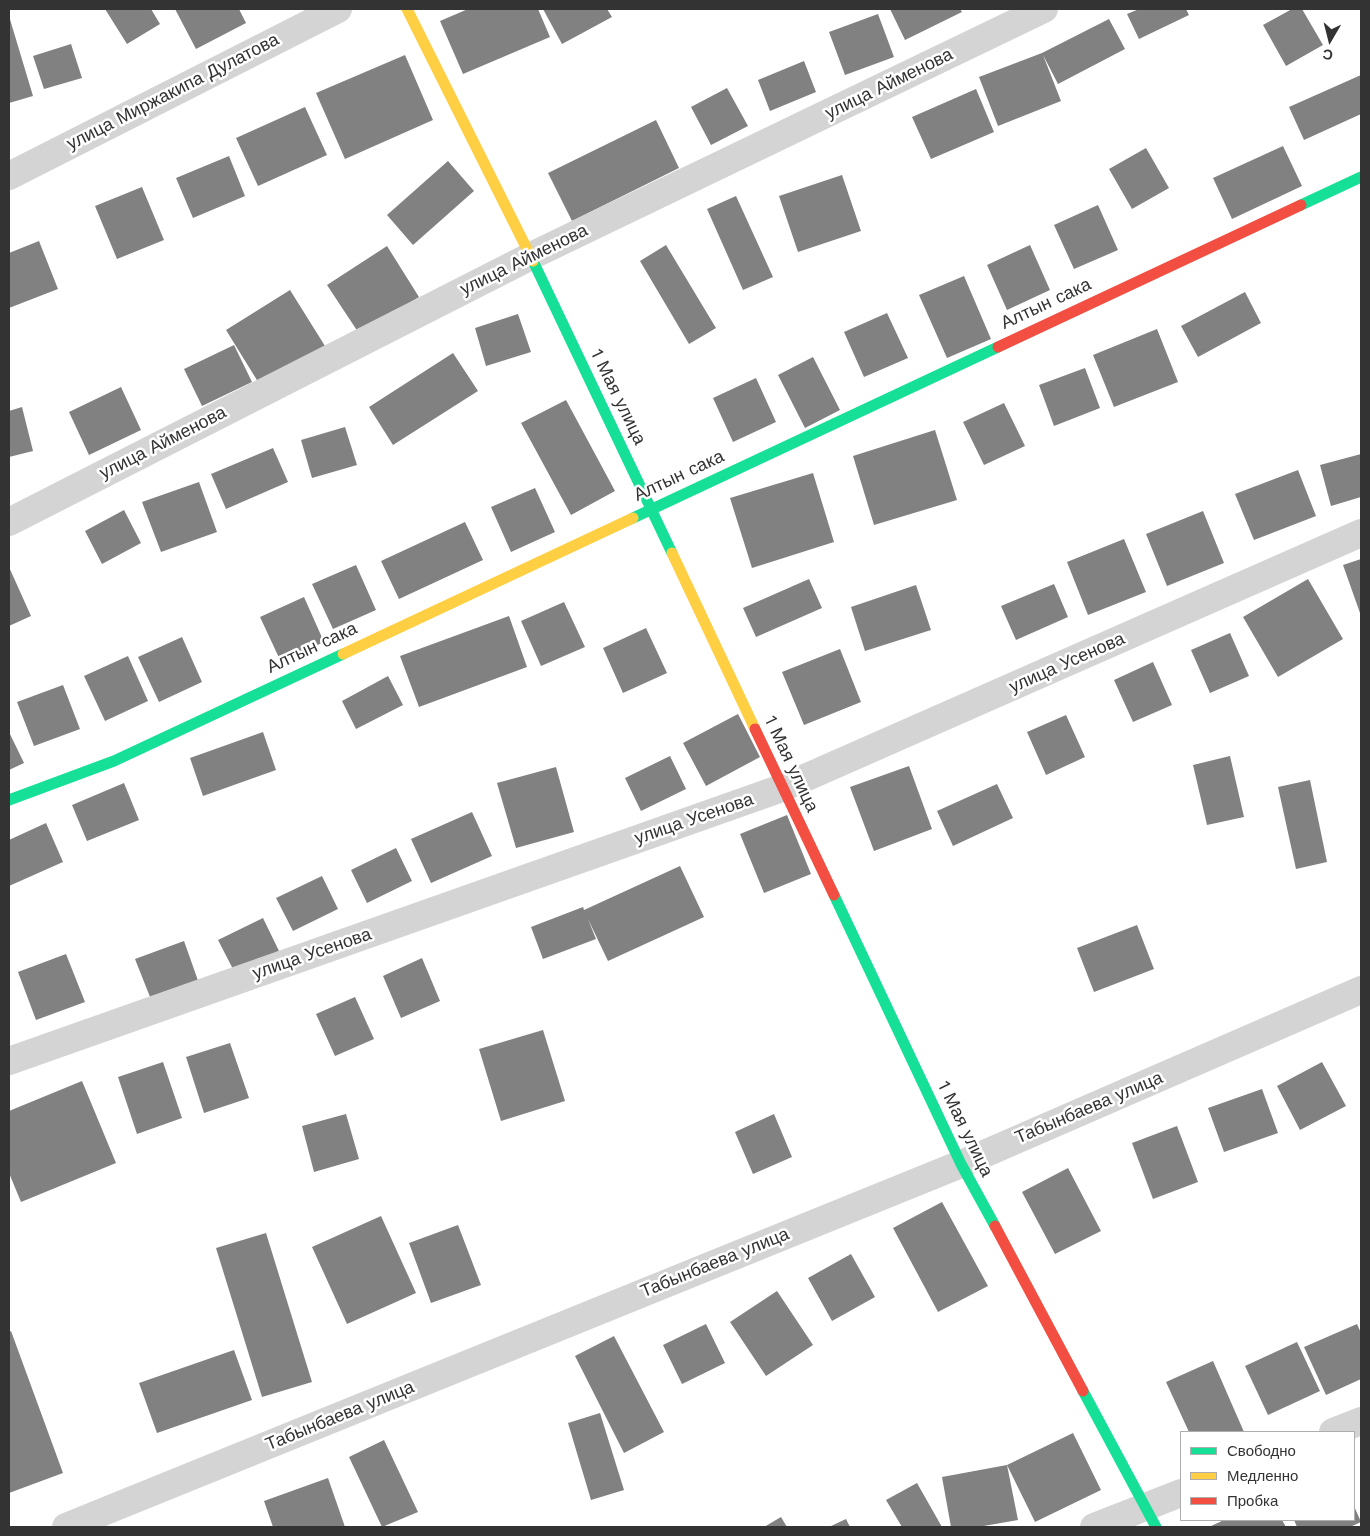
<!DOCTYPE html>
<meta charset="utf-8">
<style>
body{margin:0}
#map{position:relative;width:1370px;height:1536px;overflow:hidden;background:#fff;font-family:"Work Sans",sans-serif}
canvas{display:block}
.frame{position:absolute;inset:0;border:10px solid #333;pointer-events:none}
.legend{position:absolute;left:1180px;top:1431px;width:175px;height:90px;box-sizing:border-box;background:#fff;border:1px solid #adadad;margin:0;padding:6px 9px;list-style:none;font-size:15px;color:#333}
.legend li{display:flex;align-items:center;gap:10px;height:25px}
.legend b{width:25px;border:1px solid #adadad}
.north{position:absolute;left:1305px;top:15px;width:50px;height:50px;-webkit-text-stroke:4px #fff;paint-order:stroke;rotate:188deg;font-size:14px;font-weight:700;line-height:20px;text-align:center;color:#333}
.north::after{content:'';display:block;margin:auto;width:18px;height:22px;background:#333;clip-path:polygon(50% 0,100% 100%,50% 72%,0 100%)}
</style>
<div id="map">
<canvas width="1370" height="1536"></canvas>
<div class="frame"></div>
<ul class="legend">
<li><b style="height:6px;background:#16e098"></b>Свободно</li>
<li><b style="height:6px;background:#ffcf43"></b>Медленно</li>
<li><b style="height:6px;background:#f24e42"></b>Пробка</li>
</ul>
<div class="north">С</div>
</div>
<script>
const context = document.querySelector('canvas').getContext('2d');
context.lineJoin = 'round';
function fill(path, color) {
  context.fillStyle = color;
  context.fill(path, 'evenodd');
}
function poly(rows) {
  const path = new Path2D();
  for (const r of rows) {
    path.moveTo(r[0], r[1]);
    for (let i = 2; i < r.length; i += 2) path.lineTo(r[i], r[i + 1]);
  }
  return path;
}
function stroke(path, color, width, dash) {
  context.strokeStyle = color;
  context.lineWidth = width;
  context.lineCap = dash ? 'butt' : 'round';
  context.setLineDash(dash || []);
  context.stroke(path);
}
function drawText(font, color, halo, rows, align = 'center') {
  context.font = font + ' "Work Sans",sans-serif';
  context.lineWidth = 5;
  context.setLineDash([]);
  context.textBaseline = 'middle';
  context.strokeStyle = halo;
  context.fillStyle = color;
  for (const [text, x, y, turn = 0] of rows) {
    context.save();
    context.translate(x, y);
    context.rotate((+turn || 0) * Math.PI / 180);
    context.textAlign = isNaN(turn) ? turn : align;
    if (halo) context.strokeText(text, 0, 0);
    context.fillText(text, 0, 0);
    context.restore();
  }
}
fill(poly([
 [105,9,151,9,160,24,127,44],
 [175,9,239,9,246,23,196,49],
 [468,9,538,9,550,37,463,74,440,21],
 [543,9,607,9,612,17,562,44],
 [890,9,960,9,962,12,905,40],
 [1139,9,1186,9,1189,15,1139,39,1127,14],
 [1292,9,1302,9,1323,45,1286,66,1263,25],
 [878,14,894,57,845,75,829,32],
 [9,16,33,96,9,103],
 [1109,19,1125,49,1058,84,1043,55,1061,101,998,126,979,77,1042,53],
 [71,44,82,78,44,89,33,56],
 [405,55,433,120,345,159,316,93],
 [804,61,816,92,770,111,758,80],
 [1361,75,1361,114,1304,140,1289,107],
 [727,88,748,126,711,145,691,107],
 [976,89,994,132,931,159,912,117],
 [305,107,327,155,258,186,236,138],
 [656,120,679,168,572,221,548,173],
 [1283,146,1302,186,1232,219,1213,178],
 [1146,148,1169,188,1132,209,1109,169],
 [229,156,245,196,193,218,176,178],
 [448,161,474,191,413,245,387,215],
 [842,175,861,231,798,252,779,196],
 [142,187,164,240,117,259,95,206],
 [736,196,773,277,743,290,707,209],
 [1098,205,1118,250,1074,269,1054,225],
 [39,241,58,289,9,308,9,253],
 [666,245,716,328,689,344,640,261],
 [1030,245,1050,290,1007,310,987,265],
 [387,246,419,297,360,335,327,285],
 [964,276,991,339,947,358,919,295],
 [290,290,325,346,260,385,226,330],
 [1245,292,1261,323,1198,357,1181,326],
 [887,313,908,358,864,377,844,332],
 [518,314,531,352,486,366,475,328],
 [1157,329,1178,382,1114,407,1093,355],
 [234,345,252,382,202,406,184,369],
 [453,353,478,391,393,445,369,407],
 [813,357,840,410,805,428,778,375],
 [1085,368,1100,408,1054,426,1039,385],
 [756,378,776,422,733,442,713,398],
 [121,387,141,430,89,455,69,412],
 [566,400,615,491,571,515,521,423],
 [1004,403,1025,446,984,465,963,422],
 [22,407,33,451,9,457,9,411],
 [345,427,357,465,312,478,301,440],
 [935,430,957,500,874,525,853,456],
 [273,448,288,482,226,509,211,474],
 [1361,454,1361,497,1331,506,1320,465],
 [1298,470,1316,516,1254,540,1235,494],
 [813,473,834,542,752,568,730,498],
 [199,482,217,532,161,552,142,502],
 [535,488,555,532,511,552,491,507],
 [124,510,141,543,102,564,85,531],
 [1203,511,1224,563,1167,586,1146,534],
 [465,522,483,560,399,599,381,561],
 [1124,539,1146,592,1088,615,1067,562],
 [1361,559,1361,612,1360,613,1343,565],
 [356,565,376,610,333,629,312,584],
 [9,567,31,616,9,626],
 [809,579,822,608,756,637,743,608],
 [1308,579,1343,639,1278,677,1243,617],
 [1054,584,1068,617,1016,640,1001,606],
 [916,585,931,630,865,651,851,607],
 [304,597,324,642,281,662,260,617],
 [564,602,585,647,541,666,521,621],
 [509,616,527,667,419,707,400,656],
 [646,628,667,673,623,693,603,648],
 [1230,633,1249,676,1210,693,1191,650],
 [182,637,202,682,159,702,138,657],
 [840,649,861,702,804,725,782,672],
 [128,656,148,701,105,721,84,676],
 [1153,662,1172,705,1133,722,1114,680],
 [388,676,403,705,356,729,342,701],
 [63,685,80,729,34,746,17,702],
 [738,714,760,757,706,786,683,743],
 [1066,715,1085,757,1046,775,1027,732],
 [9,732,24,763,9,770],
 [263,732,276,770,203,796,190,758],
 [670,756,686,789,641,811,625,778],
 [1230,756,1244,817,1207,825,1193,765],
 [909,766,932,829,874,851,850,787],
 [556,767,574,832,516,848,497,783],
 [1310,780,1327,862,1296,869,1278,787],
 [124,783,139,820,87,841,72,805],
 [997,784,1013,818,953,846,937,811],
 [472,812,492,856,431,883,411,839],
 [787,815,811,874,764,893,740,834],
 [46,823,63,862,9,886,9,840],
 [396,848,412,881,367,903,351,870],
 [680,866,704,917,608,961,588,919,596,939,543,959,531,927,583,907,584,910],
 [322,876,338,909,293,931,276,898],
 [263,918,279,951,235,973,218,940],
 [1137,925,1154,969,1094,992,1077,948],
 [184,941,201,989,154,1007,135,959],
 [66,954,85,1002,36,1020,18,972],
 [422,958,440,1001,401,1018,383,976],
 [355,997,374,1039,335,1056,316,1014],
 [543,1030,565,1101,501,1121,479,1049],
 [230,1043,249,1098,204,1113,186,1057],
 [163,1062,182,1118,137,1134,118,1077],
 [1322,1062,1346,1106,1300,1130,1277,1086],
 [82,1081,116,1163,21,1202,9,1173,9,1111],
 [1262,1089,1278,1133,1224,1152,1208,1108],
 [346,1114,359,1159,314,1172,302,1126],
 [774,1114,792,1157,753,1174,735,1132],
 [1177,1126,1198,1182,1153,1199,1132,1143],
 [1068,1168,1101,1231,1055,1254,1022,1192],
 [942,1202,988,1286,938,1312,893,1228],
 [381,1216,416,1293,347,1324,312,1247],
 [458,1225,481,1285,431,1303,409,1243],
 [266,1233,312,1382,262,1397,216,1248],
 [851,1254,875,1297,832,1321,808,1278],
 [777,1291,813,1345,766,1376,730,1322],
 [706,1324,725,1363,682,1384,663,1345],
 [1357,1324,1361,1333,1361,1379,1326,1395,1304,1347],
 [11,1331,63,1473,9,1493,9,1332],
 [614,1336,664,1432,624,1453,575,1356],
 [1297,1342,1320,1391,1268,1415,1245,1366],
 [234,1350,252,1400,157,1433,139,1383],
 [1213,1361,1244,1432,1189,1432,1166,1382],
 [600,1413,624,1490,591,1500,568,1423],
 [1073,1433,1101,1490,1035,1522,1007,1465],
 [384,1440,418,1512,382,1527,349,1457],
 [1007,1465,1018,1520,978,1527,951,1527,942,1477],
 [328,1478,345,1527,273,1527,264,1501],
 [917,1483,942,1527,902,1527,886,1500],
 [1354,1506,1361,1522,1350,1527,1297,1527,1294,1520,1354,1520],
 [781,1517,787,1527,764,1527],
 [846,1519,850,1527,829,1527],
 [1224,1520,1282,1520,1286,1527,1209,1527]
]), '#818181');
stroke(poly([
 [9,176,338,9],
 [9,522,531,256,1044,9],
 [9,1061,782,788,1361,533],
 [1333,1432,1361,1421],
 [66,1527,961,1164,1361,990],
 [1094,1527,1181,1493]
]), '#d4d4d4', 28);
stroke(poly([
 [1301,205,1361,177],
 [533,261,672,553],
 [633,518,998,347],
 [9,800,114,761,343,654],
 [834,895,961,1164,995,1226],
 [1083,1391,1156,1527]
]), '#16e098', 11);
stroke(poly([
 [407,9,533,261],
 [672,553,755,729],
 [343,654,633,518]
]), '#ffcf43', 11);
stroke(poly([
 [998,347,1301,205],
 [755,729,834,895],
 [995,1226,1083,1391]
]), '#f24e42', 11);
drawText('18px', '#333', '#fff', [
 ["улица Айменова",889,84,-26],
 ["улица Миржакипа Дулатова",173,92,-27],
 ["улица Айменова",524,260,-26],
 ["Алтын сака",1046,304,-25],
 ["1 Мая улица",618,397,64],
 ["улица Айменова",163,443,-27],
 ["Алтын сака",679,476,-25],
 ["Алтын сака",312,648,-25],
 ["улица Усенова",1067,663,-24],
 ["1 Мая улица",791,764,65],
 ["улица Усенова",694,819,-19],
 ["улица Усенова",312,954,-19],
 ["Табынбаева улица",1089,1108,-23],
 ["1 Мая улица",965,1129,64],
 ["Табынбаева улица",715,1263,-22],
 ["Табынбаева улица",340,1416,-22]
]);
</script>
